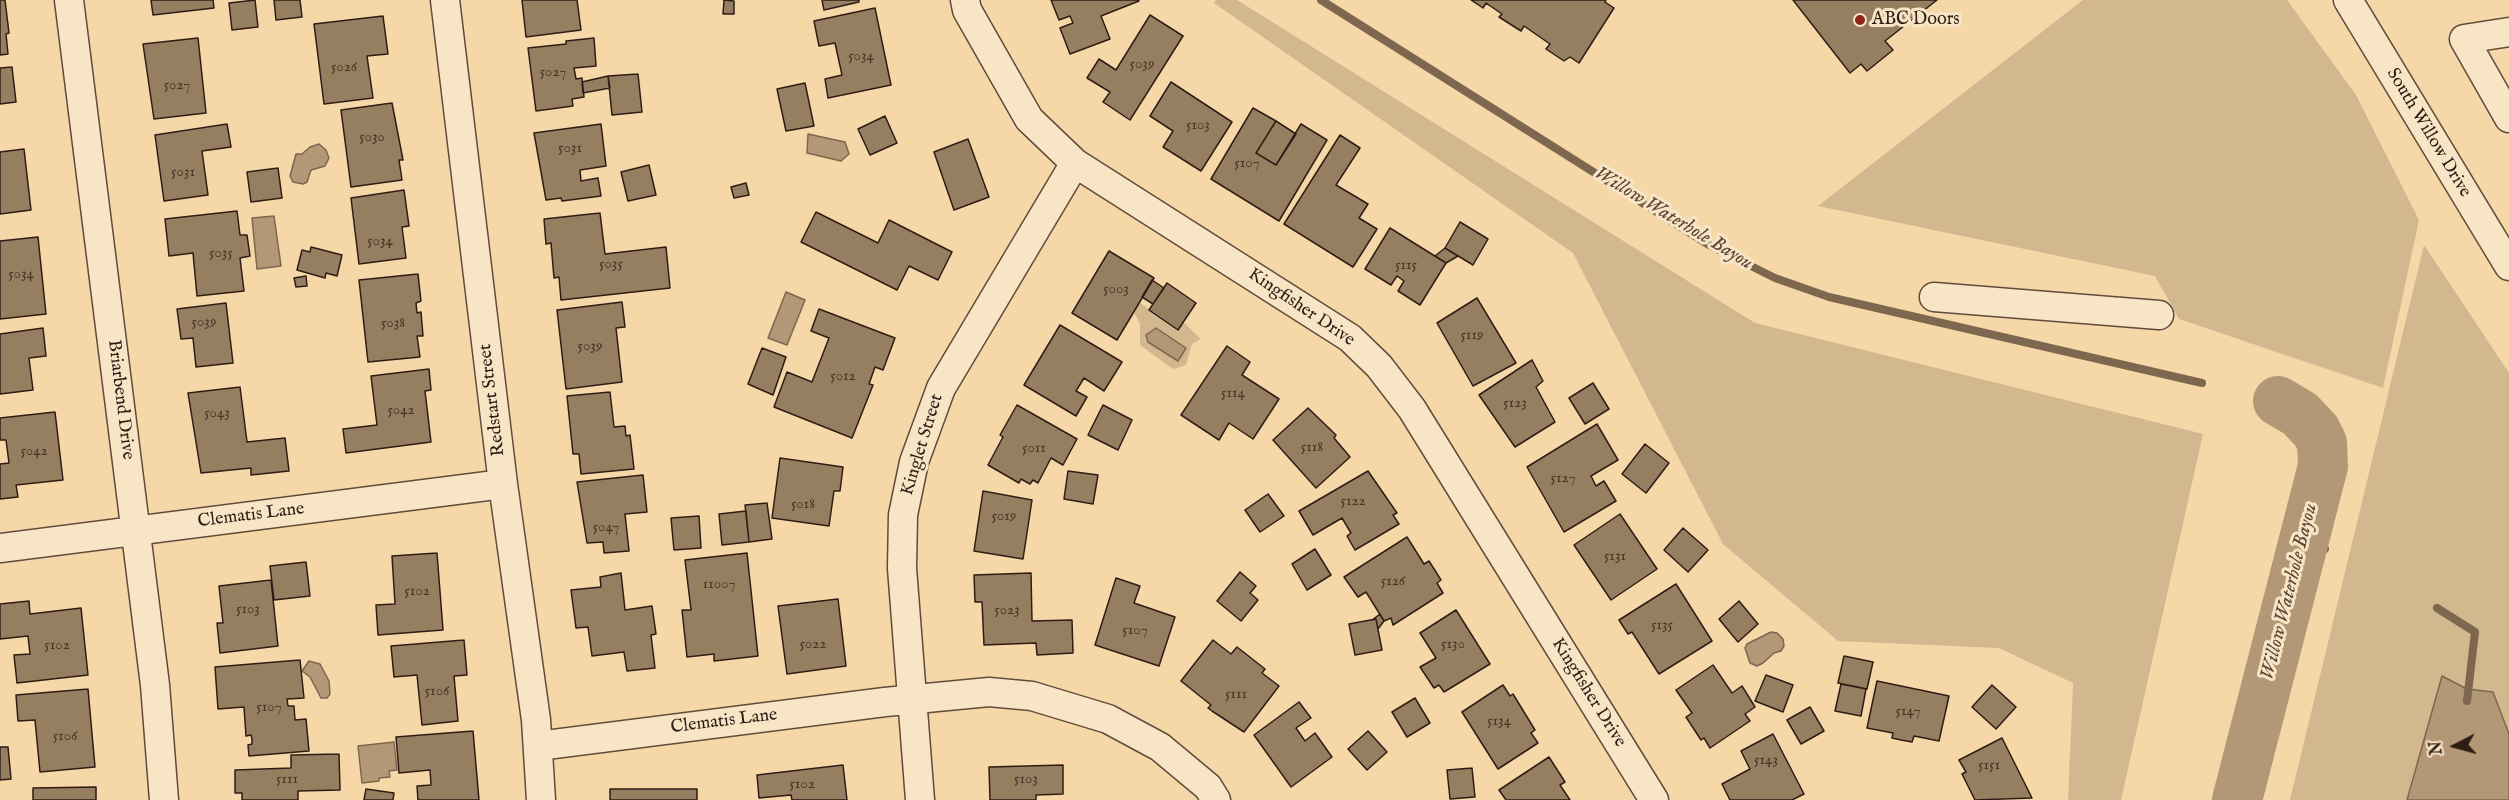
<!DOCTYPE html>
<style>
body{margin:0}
#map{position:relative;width:2509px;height:800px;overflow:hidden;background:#f5d7a8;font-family:"IM FELL English",serif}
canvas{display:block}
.north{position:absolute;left:2425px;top:716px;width:60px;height:60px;-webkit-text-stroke:4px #f8e5c6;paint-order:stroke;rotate:264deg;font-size:16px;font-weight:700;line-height:24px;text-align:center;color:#2f1d15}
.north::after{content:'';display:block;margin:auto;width:21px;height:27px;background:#2f1d15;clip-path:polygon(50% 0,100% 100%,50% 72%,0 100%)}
</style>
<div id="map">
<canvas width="2509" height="800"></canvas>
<div class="north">N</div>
</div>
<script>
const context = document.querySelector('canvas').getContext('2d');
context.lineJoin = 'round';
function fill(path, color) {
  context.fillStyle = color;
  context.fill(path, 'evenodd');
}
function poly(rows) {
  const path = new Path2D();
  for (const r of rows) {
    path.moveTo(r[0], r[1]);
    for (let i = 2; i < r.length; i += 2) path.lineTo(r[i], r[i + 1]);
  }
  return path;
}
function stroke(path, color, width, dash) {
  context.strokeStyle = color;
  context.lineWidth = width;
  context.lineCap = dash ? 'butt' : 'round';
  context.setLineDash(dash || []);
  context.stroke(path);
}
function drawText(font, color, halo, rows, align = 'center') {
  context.font = font + ' "IM FELL English",serif';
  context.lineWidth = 6;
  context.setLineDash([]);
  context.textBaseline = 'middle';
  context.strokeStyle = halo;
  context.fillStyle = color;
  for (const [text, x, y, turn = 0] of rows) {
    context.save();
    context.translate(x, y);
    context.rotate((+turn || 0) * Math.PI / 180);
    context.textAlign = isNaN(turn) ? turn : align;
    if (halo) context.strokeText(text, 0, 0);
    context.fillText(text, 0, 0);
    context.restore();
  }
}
fill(poly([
 [1216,0,1237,0,1755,323,2203,434,2121,800,2068,800,2073,683,1999,648,1838,641,1723,544,1573,253,1214,3],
 [2083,0,2287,0,2356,95,2419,220,2383,388,2179,319,2155,276,1818,206],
 [2424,245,2509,373,2509,800,2290,800],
 [1139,302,1178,330,1183,322,1201,339,1192,344,1186,365,1173,369,1140,345,1140,324,1134,312]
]), '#d3b78f');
const water = poly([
 [808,134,845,142,849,154,841,161,807,153,808,134],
 [319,144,326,150,329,158,325,166,311,170,307,182,303,184,293,182,290,176,296,154,302,154,310,147,319,144],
 [274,216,281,266,257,269,252,218,274,216],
 [786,292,805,300,787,345,768,338,786,292],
 [1156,328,1186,348,1178,361,1148,342,1146,335,1156,328],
 [1771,632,1777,633,1783,639,1784,646,1781,651,1774,653,1763,663,1757,666,1750,663,1745,648,1747,644,1771,632],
 [309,661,320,664,329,681,330,694,327,698,321,698,310,677,302,671,309,661],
 [2442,676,2467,689,2493,692,2509,734,2509,800,2407,800,2442,676],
 [394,742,397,770,389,771,390,777,379,778,379,781,362,783,358,746,394,742]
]);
fill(water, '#b29876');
stroke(water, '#7e674f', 1.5);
stroke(poly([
 [1321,0,1709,245,1775,278,1829,297,2202,383],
 [2303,543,2325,549],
 [2437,608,2475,632,2467,701]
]), '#7e674f', 8);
stroke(poly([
 [2237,800,2323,466,2322,443,2316,431,2300,414,2278,401]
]), '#b29876', 50);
const building = poly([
 [0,0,5,0,9,33,6,34,8,54,0,55,0,0],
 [151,0,213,0,214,8,153,15,151,0],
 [255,0,258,27,232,30,229,3,255,0],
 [274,0,300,0,302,17,276,20,274,0],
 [522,0,577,0,581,30,526,37,522,0],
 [724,0,734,1,734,14,723,14,724,0],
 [822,0,859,0,859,2,824,10,822,0],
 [1051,0,1138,0,1139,1,1101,16,1110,39,1070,54,1060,28,1073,23,1070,16,1059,20,1051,0],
 [1471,0,1606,0,1605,2,1614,8,1579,63,1570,57,1564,61,1546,49,1550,44,1524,26,1521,31,1499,17,1502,14,1486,3,1483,8,1471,0],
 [1793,0,1937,0,1885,41,1893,50,1867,71,1861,64,1850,73,1793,0],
 [875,8,891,85,828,98,825,79,842,75,835,43,819,46,814,21,875,8],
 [1150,15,1183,36,1130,120,1103,102,1110,92,1087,78,1099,59,1116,70,1150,15],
 [383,16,388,54,367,56,373,98,324,104,314,24,383,16],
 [198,38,206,113,154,119,143,44,198,38],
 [594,38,596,66,574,68,576,79,582,78,584,97,572,99,573,106,536,111,528,48,566,44,566,41,594,38],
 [12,67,16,102,0,104,0,68,12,67],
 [638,74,642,112,612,115,608,76,638,74],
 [608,76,610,88,583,93,582,82,608,76],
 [1171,82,1232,122,1201,171,1163,147,1173,131,1150,116,1171,82],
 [805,83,814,126,786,131,777,89,805,83],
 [392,103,403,160,399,160,402,180,351,187,341,110,392,103],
 [1253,108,1276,121,1256,153,1276,165,1301,124,1327,140,1279,221,1211,179,1253,108],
 [885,116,897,143,870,155,858,129,885,116],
 [1276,121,1296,134,1276,165,1256,153,1276,121],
 [227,124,231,147,202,151,208,195,164,201,155,135,227,124],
 [601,124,606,166,580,170,581,181,598,178,601,196,562,201,561,198,546,200,534,133,601,124],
 [1340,135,1360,148,1336,185,1368,204,1359,218,1377,229,1353,267,1284,224,1340,135],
 [968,139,989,197,954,210,934,152,968,139],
 [24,149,31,210,0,214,0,152,24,149],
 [649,165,656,195,628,201,621,172,649,165],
 [278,168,282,198,251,202,247,172,278,168],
 [746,183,749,195,734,198,731,187,746,183],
 [404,190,409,226,402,227,406,258,359,264,351,198,404,190],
 [237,211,240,235,247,235,250,256,240,258,244,291,197,296,193,253,169,256,165,219,237,211],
 [816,212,878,243,889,220,952,252,938,280,909,266,897,290,801,242,816,212],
 [600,213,605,254,666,247,670,288,561,300,559,277,554,278,551,243,546,244,544,219,600,213],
 [1460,222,1488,239,1473,265,1445,248,1460,222],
 [1390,228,1446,263,1420,305,1398,291,1404,281,1397,276,1391,285,1365,269,1390,228],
 [38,237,46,314,0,319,0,241,38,237],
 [311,247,342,255,337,276,326,273,325,278,297,270,302,250,310,252,311,247],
 [1445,248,1458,256,1446,263,1435,256,1445,248],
 [1109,251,1154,278,1117,340,1072,313,1109,251],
 [418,274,421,301,416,303,417,313,421,312,423,336,417,336,420,357,368,362,359,280,418,274],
 [306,276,307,286,296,287,294,278,306,276],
 [1152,280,1164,288,1153,304,1142,297,1152,280],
 [1167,283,1196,303,1178,330,1149,310,1167,283],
 [1477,298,1516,363,1473,386,1437,323,1477,298],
 [622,302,625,327,616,328,622,382,566,389,557,310,622,302],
 [226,303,233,363,196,367,193,338,181,339,177,309,226,303],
 [819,309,895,338,883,370,875,367,869,384,873,385,852,438,774,407,787,372,812,382,829,338,811,331,819,309],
 [1060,325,1122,362,1104,391,1084,378,1076,391,1087,397,1076,416,1024,385,1060,325],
 [43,328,46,356,29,358,33,390,0,394,0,334,43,328],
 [1227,346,1250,362,1242,375,1279,399,1253,439,1229,423,1219,440,1181,415,1227,346],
 [762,348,786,357,773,395,748,384,762,348],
 [1532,360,1543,381,1536,387,1555,422,1515,447,1479,395,1532,360],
 [429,369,431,390,425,391,431,442,346,453,343,429,377,425,371,376,429,369],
 [1593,383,1609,409,1585,424,1569,398,1593,383],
 [240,387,247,442,285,438,289,471,251,475,251,468,201,473,188,393,240,387],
 [610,392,614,427,625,426,626,436,630,435,634,469,581,474,579,454,573,454,567,396,610,392],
 [1017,405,1077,439,1063,465,1051,458,1038,483,1033,480,1030,484,1021,479,1019,483,988,465,1003,437,1000,435,1017,405],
 [1103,405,1132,420,1118,450,1088,435,1103,405],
 [1308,408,1336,435,1334,438,1350,457,1316,488,1273,440,1308,408],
 [55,412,63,480,16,485,18,497,0,499,0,464,9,463,6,440,0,440,0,418,55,412],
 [1597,424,1618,460,1591,476,1596,486,1604,481,1616,501,1564,532,1527,467,1597,424],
 [1645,444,1669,463,1646,493,1622,474,1645,444],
 [780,458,843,467,840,491,834,491,829,526,772,518,780,458],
 [1068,471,1098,475,1093,504,1064,499,1068,471],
 [1368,471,1397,513,1393,515,1399,524,1355,550,1347,536,1351,533,1342,518,1313,535,1299,511,1368,471],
 [643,475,647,512,625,514,629,551,604,553,603,542,587,543,577,482,643,475],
 [983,491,1032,500,1023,559,974,551,983,491],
 [1268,494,1284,516,1260,532,1245,510,1268,494],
 [767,503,772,539,749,542,745,505,767,503],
 [746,511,749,542,722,545,719,514,746,511],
 [1620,514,1657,569,1611,600,1574,545,1620,514],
 [699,516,701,548,674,550,671,518,699,516],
 [1683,528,1708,550,1688,572,1664,550,1683,528],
 [1407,537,1424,564,1429,561,1441,580,1437,583,1443,593,1393,625,1391,618,1384,621,1366,592,1358,597,1344,577,1407,537],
 [1315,549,1331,575,1307,590,1292,564,1315,549],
 [437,553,443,630,378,635,376,605,395,604,392,556,437,553],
 [747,553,758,656,714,661,714,654,687,657,682,610,691,610,685,560,747,553],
 [306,562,310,596,274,600,270,566,306,562],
 [1240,572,1256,586,1250,593,1258,600,1241,621,1217,601,1240,572],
 [621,573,625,610,652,606,656,634,651,635,655,668,627,671,624,652,592,656,588,627,576,628,571,590,601,587,600,577,621,573],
 [1031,573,1032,621,1072,620,1073,653,1037,655,1036,643,984,645,982,602,975,602,974,575,1031,573],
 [1116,578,1140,586,1134,603,1175,617,1159,666,1095,645,1116,578],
 [271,580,278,646,220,653,217,623,223,623,219,586,271,580],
 [1676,584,1712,641,1659,674,1632,632,1628,634,1619,620,1676,584],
 [838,599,846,666,787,674,778,606,838,599],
 [29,601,30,614,81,608,88,675,17,683,14,655,30,654,28,636,0,639,0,604,29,601],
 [1739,601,1758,624,1738,642,1719,619,1739,601],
 [1456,610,1490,664,1444,692,1439,685,1434,688,1420,667,1436,658,1420,633,1456,610],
 [1380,614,1384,621,1378,629,1376,619,1372,620,1380,614],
 [1376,619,1382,650,1355,655,1349,624,1376,619],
 [464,640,467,675,454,676,458,721,422,725,417,675,394,677,391,646,464,640],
 [1213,640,1231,654,1237,647,1265,669,1262,673,1279,686,1244,732,1212,711,1208,708,1211,705,1181,681,1213,640],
 [1844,656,1873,662,1867,689,1838,683,1844,656],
 [300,660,304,698,287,699,288,706,294,706,295,720,306,719,309,751,249,756,248,745,252,744,252,739,251,735,246,736,244,707,218,709,215,667,300,660],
 [1713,665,1732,693,1742,686,1755,707,1745,714,1750,721,1710,748,1704,738,1701,740,1686,717,1692,713,1676,690,1713,665],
 [1766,675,1793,685,1783,712,1755,701,1766,675],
 [1877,681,1949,696,1939,741,1914,736,1912,742,1901,740,1892,738,1893,733,1867,728,1877,681],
 [1841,684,1866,689,1861,716,1835,711,1841,684],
 [1503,685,1510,696,1513,694,1535,730,1531,733,1538,743,1498,769,1462,712,1503,685],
 [1992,685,2016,707,1996,729,1972,707,1992,685],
 [88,689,95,767,40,772,35,720,18,721,16,695,88,689],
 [1415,698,1430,723,1407,737,1392,712,1415,698],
 [1299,702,1311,718,1296,728,1305,741,1315,733,1332,757,1291,787,1254,735,1299,702],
 [1810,707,1824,731,1801,744,1787,720,1810,707],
 [473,731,479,800,418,800,417,786,431,785,430,770,399,773,396,737,473,731],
 [1368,731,1387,752,1367,770,1348,749,1368,731],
 [1773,734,1804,794,1792,800,1730,800,1722,784,1750,769,1741,751,1773,734],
 [2002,738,2032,798,1975,800,1962,774,1966,772,1959,760,2002,738],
 [0,747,8,747,11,779,0,780,0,747],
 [339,754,340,790,298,791,298,800,242,800,242,793,235,793,235,770,291,768,291,755,339,754],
 [1549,757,1565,782,1560,785,1570,800,1506,800,1499,790,1549,757],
 [843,765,847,800,792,800,791,795,759,798,757,775,843,765],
 [1063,765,1063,794,1036,795,1036,800,990,800,989,767,1063,765],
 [1472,768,1475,797,1450,799,1447,770,1472,768],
 [96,787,96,800,33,800,33,788,96,787],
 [366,789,394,793,393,800,364,800,366,789],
 [610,789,697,789,697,800,610,800,610,789]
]);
fill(building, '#967e61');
stroke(building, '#2f1d15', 1.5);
const minor = poly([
 [69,0,155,685,164,800],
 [445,0,503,484,536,720,541,800],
 [965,0,967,10,1029,119,1075,163,1350,338,1379,366,1412,409,1654,800],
 [2348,0,2509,266],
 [2509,32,2464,39,2509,118],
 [1934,297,2159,315],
 [0,548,503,484],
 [538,746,885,702,989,692,1032,696,1108,719,1160,747,1208,787,1216,800],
 [920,800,902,568,903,515,914,462,941,388,1075,163]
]);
stroke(minor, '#604c3a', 31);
stroke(minor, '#f8e5c6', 28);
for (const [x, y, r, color] of [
 [1860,20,6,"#8f2418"]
]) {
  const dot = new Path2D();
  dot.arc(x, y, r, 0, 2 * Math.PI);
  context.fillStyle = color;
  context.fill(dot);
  stroke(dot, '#f8e5c6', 2);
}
drawText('15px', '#493528', null, [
 ["5034",861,57],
 ["5039",1142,65],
 ["5026",344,68],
 ["5027",553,73],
 ["5027",177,86],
 ["5103",1198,126],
 ["5030",372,138],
 ["5031",570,149],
 ["5107",1247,164],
 ["5031",183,173],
 ["5034",380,242],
 ["5035",221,254],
 ["5035",611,265],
 ["5115",1406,266],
 ["5034",21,275],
 ["5003",1116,290],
 ["5039",204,323],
 ["5038",393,324],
 ["5119",1472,336],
 ["5039",590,347],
 ["5012",843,377],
 ["5114",1233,394],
 ["5123",1515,404],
 ["5042",401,411],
 ["5043",217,414],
 ["5118",1312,448],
 ["5011",1034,449],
 ["5042",34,452],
 ["5127",1563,479],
 ["5122",1353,502],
 ["5018",803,505],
 ["5019",1004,517],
 ["5047",606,528],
 ["5131",1615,557],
 ["5126",1393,582],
 ["11007",719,585],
 ["5102",417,592],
 ["5103",248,610],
 ["5023",1007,611],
 ["5135",1662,626],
 ["5107",1135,631],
 ["5022",813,645],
 ["5130",1453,645],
 ["5102",57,646],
 ["5106",437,692],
 ["5111",1236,695],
 ["5107",269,708],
 ["5147",1908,712],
 ["5134",1499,722],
 ["5106",65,737],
 ["5143",1766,761],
 ["5151",1989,766],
 ["5111",287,780],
 ["5103",1026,780],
 ["5102",802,785]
]);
drawText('18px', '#2f1d15', '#f8e5c6', [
 ["ABC Doors",1872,20]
], 'left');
drawText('18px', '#2f1d15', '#f8e5c6', [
 ["South Willow Drive",2428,133,59],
 ["Kingfisher Drive",1301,308,34],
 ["Briarbend Drive",120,400,83],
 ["Redstart Street",493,400,-97],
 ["Kinglet Street",923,445,-73],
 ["Clematis Lane",251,516,-7],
 ["Kingfisher Drive",1588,693,58],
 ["Clematis Lane",724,722,-7]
]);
drawText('italic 20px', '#5d4837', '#f8e5c6', [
 ["Willow Waterhole Bayou",1673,219,31],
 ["Willow Waterhole Bayou",2290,592,-76]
]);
</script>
